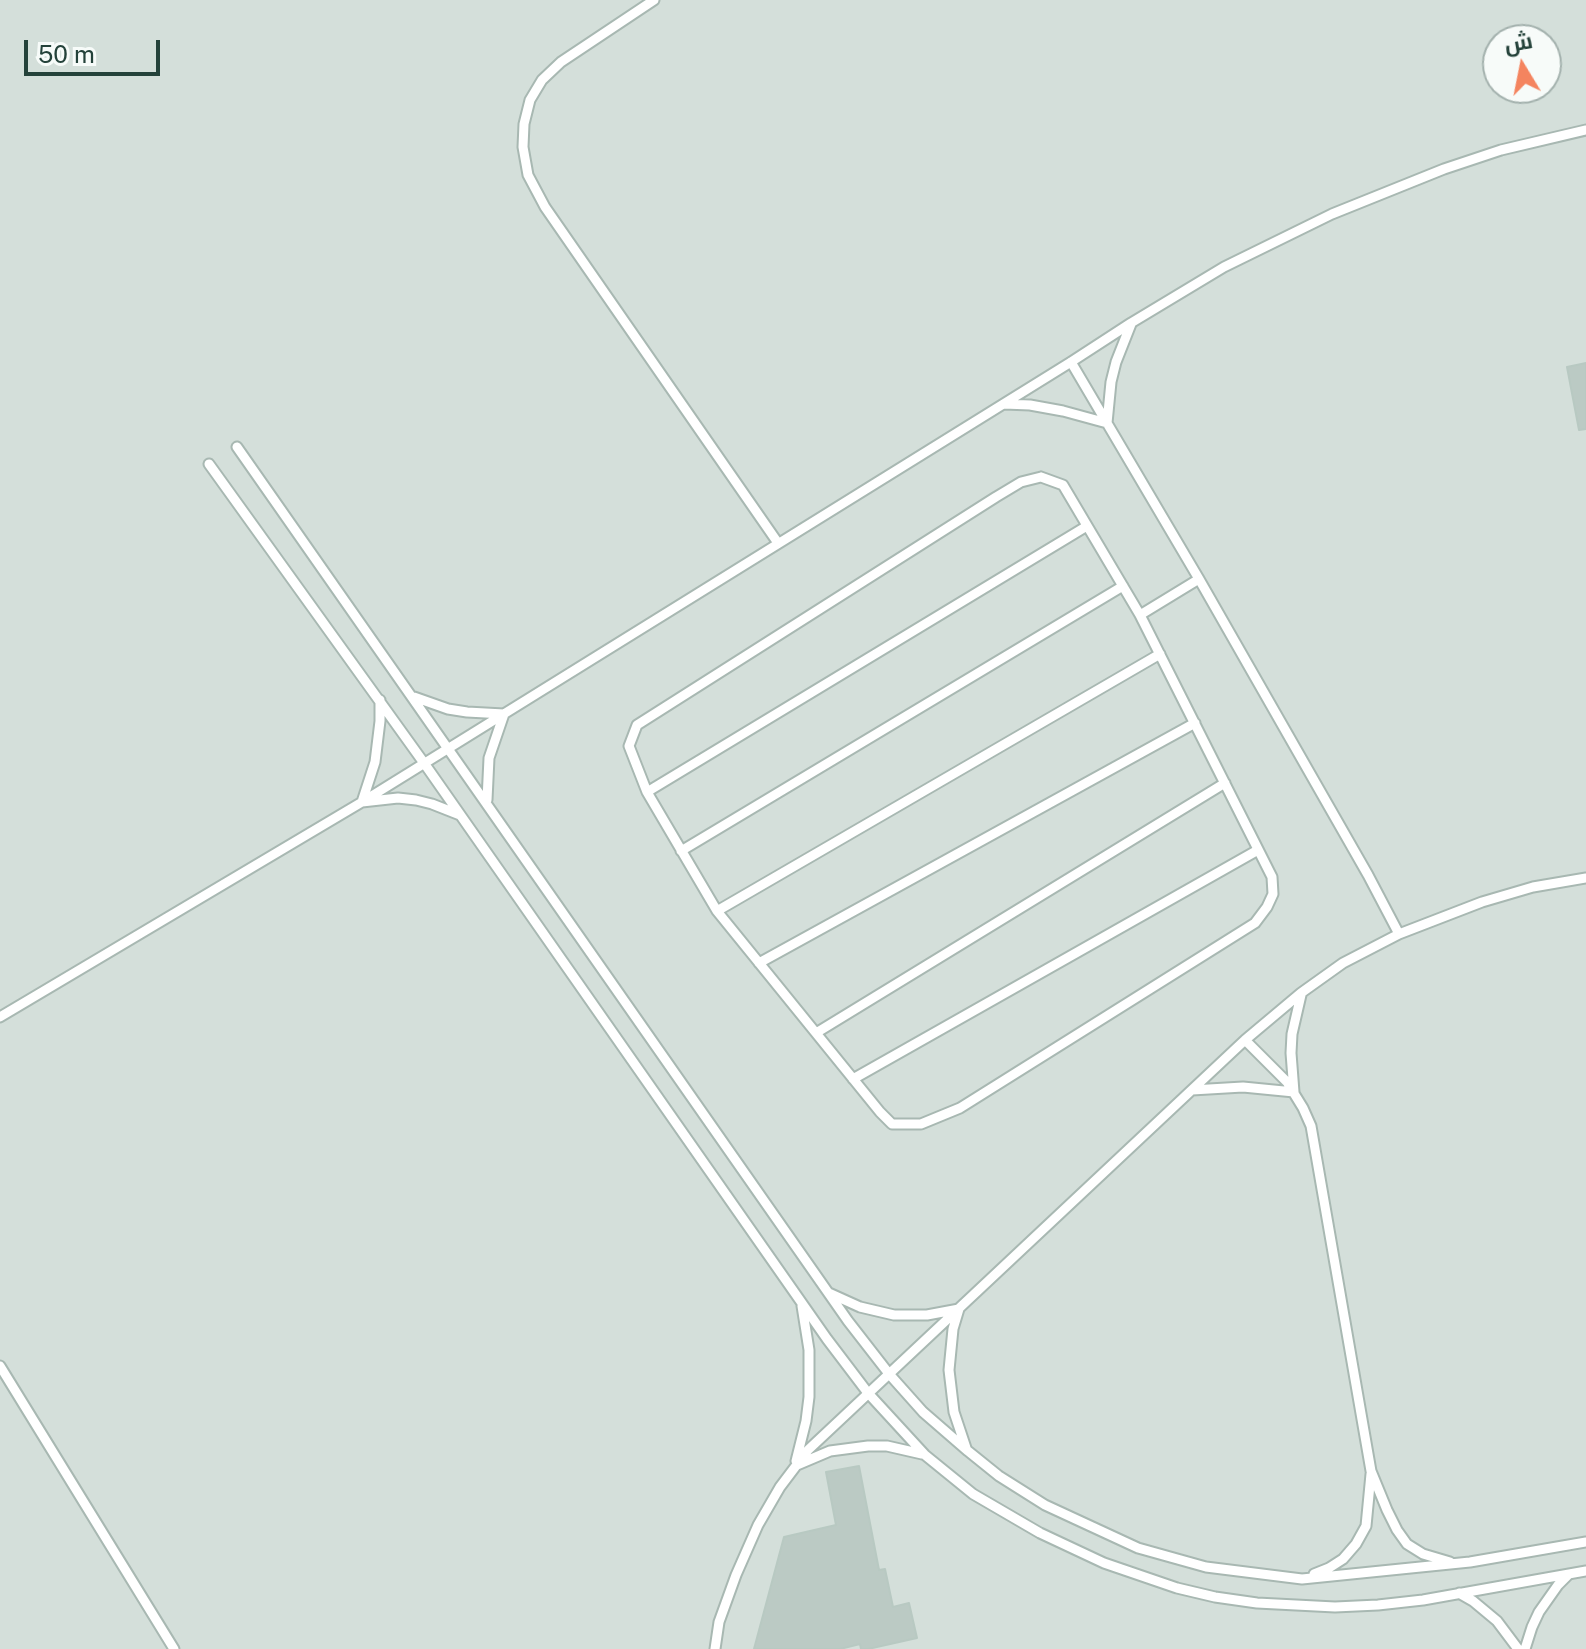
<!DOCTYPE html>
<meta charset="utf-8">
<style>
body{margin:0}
#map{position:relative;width:1586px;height:1649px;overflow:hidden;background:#e6efeb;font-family:"Public Sans",Cairo,sans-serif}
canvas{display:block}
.north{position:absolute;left:1482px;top:24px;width:80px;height:80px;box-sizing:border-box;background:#f7fbf9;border:2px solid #a3b1ad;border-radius:50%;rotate:350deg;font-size:22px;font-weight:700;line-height:32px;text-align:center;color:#24423a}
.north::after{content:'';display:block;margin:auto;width:28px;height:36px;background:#f4845f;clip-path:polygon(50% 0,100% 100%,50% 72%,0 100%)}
.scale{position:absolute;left:24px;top:40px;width:136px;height:36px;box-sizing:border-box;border:4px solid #24423a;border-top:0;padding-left:10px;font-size:24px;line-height:28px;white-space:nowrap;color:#24423a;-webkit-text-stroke:6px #f7fbf9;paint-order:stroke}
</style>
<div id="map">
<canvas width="1586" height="1649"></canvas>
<div class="north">ش</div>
<div class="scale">50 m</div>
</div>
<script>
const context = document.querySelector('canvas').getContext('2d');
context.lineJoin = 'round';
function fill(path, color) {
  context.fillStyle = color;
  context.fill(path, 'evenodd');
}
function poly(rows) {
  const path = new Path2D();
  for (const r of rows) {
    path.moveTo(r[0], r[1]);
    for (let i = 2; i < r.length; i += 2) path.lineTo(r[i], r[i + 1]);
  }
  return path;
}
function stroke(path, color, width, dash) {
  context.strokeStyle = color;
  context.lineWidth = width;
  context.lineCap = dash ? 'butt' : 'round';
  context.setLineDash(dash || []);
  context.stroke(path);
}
fill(poly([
 [0,0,1586,0,1586,1649,0,1649],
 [1498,40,1546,40,1546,88,1498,88]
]), '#d4dfda');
const building = poly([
 [1586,363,1586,429,1579,430,1567,367,1586,363],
 [859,1466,879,1570,885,1569,893,1607,909,1603,917,1638,868,1649,861,1649,860,1644,840,1649,754,1649,784,1537,836,1525,826,1472,859,1466]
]);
fill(building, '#bbcac4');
stroke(building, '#b8c9c2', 2);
const service = poly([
 [654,0,561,62,542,80,530,100,524,124,523,147,528,175,545,207,778,543],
 [1071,362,1199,579,1368,875,1399,934],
 [1004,404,1030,405,1063,411,1107,423,1111,382,1116,362,1131,324],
 [237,447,848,1321,890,1375,923,1412,968,1451,999,1476,1045,1505,1138,1548,1206,1567,1302,1579,1470,1562,1586,1542],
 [209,464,424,763,827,1339,868,1393,925,1455,973,1494,1040,1533,1104,1563,1177,1588,1215,1597,1257,1603,1335,1607,1378,1605,1423,1600,1586,1571],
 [1041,477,1063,485,1140,615,1272,877,1273,894,1267,907,1255,923,960,1108,921,1124,892,1124,880,1112,717,911,647,792,629,746,637,725,996,497,1021,482,1041,477],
 [1140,615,1199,579],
 [414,697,448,709,467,712,504,714,489,758,487,800],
 [380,700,380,721,375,762,362,802,398,798,416,800,432,804,460,815],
 [647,792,1087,526],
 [681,851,1123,586],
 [717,911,1160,654],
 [759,963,1195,723],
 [0,1017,362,802,1071,362,1131,323,1224,267,1332,214,1444,169,1501,150,1586,130],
 [816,1033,1225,783],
 [1245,1040,1287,1082,1303,1108,1311,1126,1371,1471,1387,1510,1397,1530,1407,1544,1423,1554,1450,1562],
 [853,1079,1258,850],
 [1192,1090,1243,1087,1294,1092,1291,1053,1292,1034,1301,995],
 [829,1293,860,1307,894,1315,927,1315,959,1309,953,1329,949,1370,954,1412,966,1448],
 [0,1366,174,1649],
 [796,1461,806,1421,809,1397,809,1350,802,1306],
 [797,1465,830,1451,868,1446,887,1446,922,1454],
 [1314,1574,1329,1568,1343,1559,1356,1544,1366,1526,1371,1474],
 [1459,1593,1473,1601,1497,1621,1518,1649],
 [715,1649,719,1622,736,1575,758,1525,780,1487,808,1450,1245,1040,1301,993,1343,963,1399,934,1482,902,1533,887,1586,878],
 [1525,1649,1532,1627,1539,1612,1558,1585,1569,1574]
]);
stroke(service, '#a8b8b2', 13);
stroke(service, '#fff', 9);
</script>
